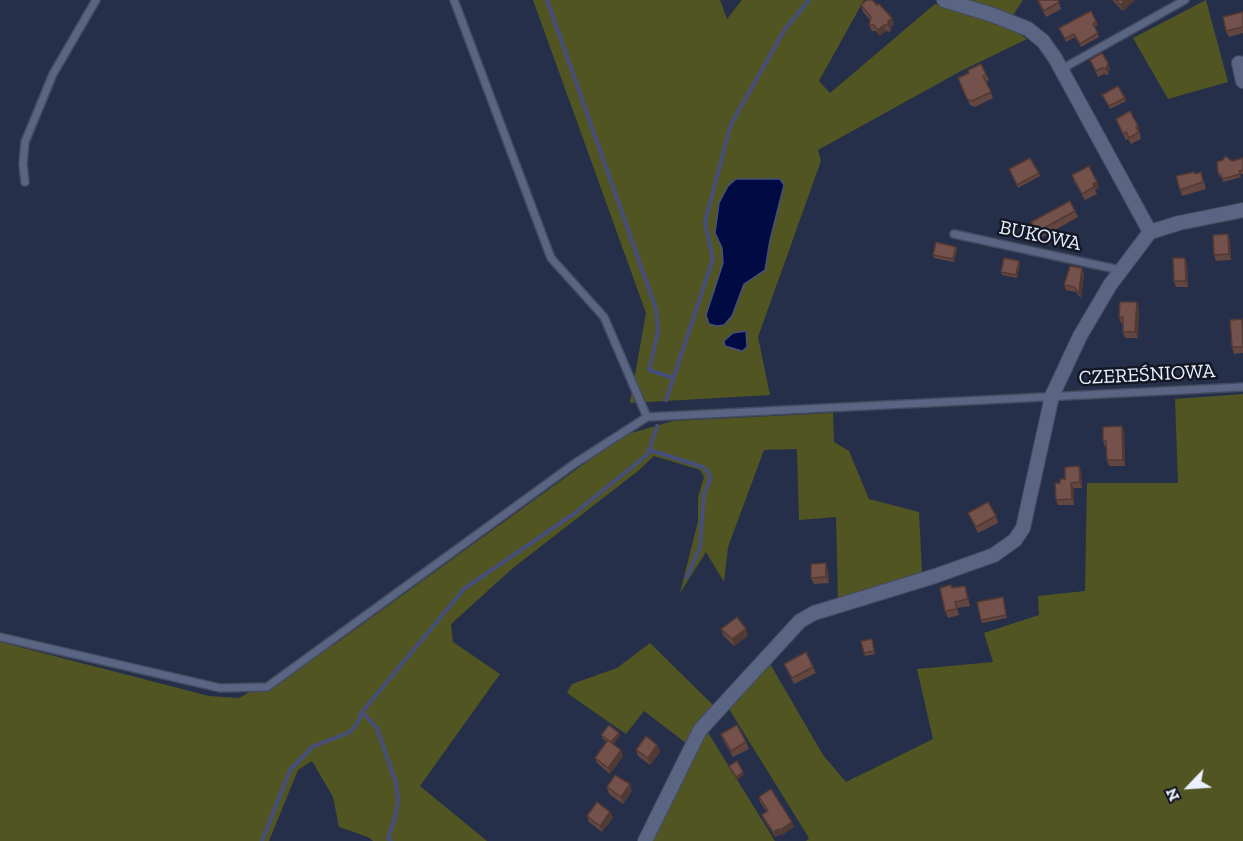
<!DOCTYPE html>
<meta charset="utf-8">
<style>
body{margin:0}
#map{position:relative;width:1243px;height:841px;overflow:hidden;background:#262f49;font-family:"Zilla Slab",serif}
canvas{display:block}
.north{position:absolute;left:1159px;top:757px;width:60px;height:60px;-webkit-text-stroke:4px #131824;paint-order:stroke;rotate:245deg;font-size:16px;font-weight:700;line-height:24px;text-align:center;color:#eaf0fd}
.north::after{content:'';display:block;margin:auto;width:21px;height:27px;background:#eaf0fd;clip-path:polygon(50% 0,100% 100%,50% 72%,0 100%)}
</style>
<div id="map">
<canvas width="1243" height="841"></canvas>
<div class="north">N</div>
</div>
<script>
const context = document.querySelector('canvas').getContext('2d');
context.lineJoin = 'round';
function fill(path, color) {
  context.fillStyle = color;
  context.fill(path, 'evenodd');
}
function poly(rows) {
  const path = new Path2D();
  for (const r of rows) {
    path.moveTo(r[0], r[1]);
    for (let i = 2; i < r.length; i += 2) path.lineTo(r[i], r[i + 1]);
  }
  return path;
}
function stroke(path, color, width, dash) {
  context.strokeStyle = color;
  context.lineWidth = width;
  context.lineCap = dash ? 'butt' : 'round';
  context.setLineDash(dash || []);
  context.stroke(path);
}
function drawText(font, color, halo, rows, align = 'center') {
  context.font = font + ' "Zilla Slab",serif';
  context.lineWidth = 5;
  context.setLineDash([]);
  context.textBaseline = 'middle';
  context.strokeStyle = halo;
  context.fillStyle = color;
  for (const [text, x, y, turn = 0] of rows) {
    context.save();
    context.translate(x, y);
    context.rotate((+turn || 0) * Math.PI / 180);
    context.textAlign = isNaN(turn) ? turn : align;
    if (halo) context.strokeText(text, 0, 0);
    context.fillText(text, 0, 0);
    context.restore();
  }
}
fill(poly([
 [533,0,720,0,727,19,742,0,864,0,819,81,830,93,935,4,1006,25,1027,39,961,71,818,150,821,161,758,337,770,395,630,403,646,313],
 [968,0,1023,0,1013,15],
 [1206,0,1228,82,1168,99,1133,38],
 [1243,394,1243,841,806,841,809,838,729,709,730,702,769,662,823,755,846,782,933,739,917,669,993,662,984,633,1039,615,1038,596,1085,591,1087,483,1178,483,1175,399],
 [833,413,834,442,849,451,869,499,919,512,922,572,838,598,836,517,799,520,797,449,764,450,728,547,724,582,706,552,680,593,698,521,698,497,704,477,700,470,654,456,638,471,513,568,451,624,453,642,500,674,420,786,487,841,373,841,368,837,339,827,333,797,312,761,298,770,269,841,0,841,0,642,209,696,239,698,335,644,624,435,673,421],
 [650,643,713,705,698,722,686,743,644,711,626,734,567,693,572,684,617,668],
 [707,731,775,841,652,841,688,765]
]), '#515522');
const water = poly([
 [736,179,780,179,784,185,770,240,765,270,744,284,732,316,724,325,717,326,709,324,706,315,723,263,722,248,715,233,719,203,728,186,736,179],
 [746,331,747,347,742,351,725,346,724,341,733,333,746,331]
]);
fill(water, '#000a43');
stroke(water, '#464f7b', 1.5);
stroke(poly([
 [547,0,656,309,658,331,649,370,673,378],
 [666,400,713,259,705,222,731,124,785,29,809,0],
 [650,450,703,467,709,473,710,481,704,493,700,547,687,577],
 [262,841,290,770,312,747,350,732,357,724,362,712],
 [391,841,388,838,395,818,398,799,396,783,377,728,362,712,464,589,575,513,648,454,657,426]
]), '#464f7b', 4);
const lane = poly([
 [454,0,551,258,604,317,647,417],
 [1060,70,1185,0],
 [25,182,23,164,25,142,53,74,96,0],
 [954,234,1120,270],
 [0,637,220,688,267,687,574,464,647,417,1243,387]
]);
const street = poly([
 [944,0,993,15,1028,29,1043,41,1055,58,1150,232],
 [1239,63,1243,81],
 [1150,232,1179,223,1243,210],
 [645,841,700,730,800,621,814,613,935,576,994,555,1015,540,1023,528,1052,396,1080,336,1110,285,1150,232]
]);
stroke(lane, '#444b60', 10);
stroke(street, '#444b60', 16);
stroke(lane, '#596582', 7);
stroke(street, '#596582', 14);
fill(poly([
 [1037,0,1058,0,1061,9,1046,17],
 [1112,0,1135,0,1123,11],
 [861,5,877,5,892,18,894,24,891,27,890,32,886,31,880,36,876,31,872,31,869,25,870,20,863,12],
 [1243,12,1243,33,1229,37,1226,31],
 [1096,21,1098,25,1094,26,1099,37,1081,47,1075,37,1066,42,1059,28],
 [1090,60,1110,69,1108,75,1104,74,1098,77],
 [986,74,989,80,986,82,993,98,975,107,970,105,958,78],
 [1102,95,1125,98,1126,101,1110,109],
 [1116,119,1138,126,1141,139,1131,144,1128,139,1126,140],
 [1243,159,1243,174,1240,174,1241,177,1223,182,1222,178,1219,176,1218,173,1232,161],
 [1009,169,1039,173,1040,176,1018,188],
 [1195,174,1203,178,1206,189,1182,196,1180,190],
 [1072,175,1097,182,1099,188,1095,190,1097,194,1085,200,1074,182],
 [1075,211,1078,217,1039,239,1031,222],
 [1230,241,1231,260,1216,261,1214,255],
 [956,247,957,250,954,262,934,258,933,255],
 [1187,264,1188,287,1176,287,1174,281],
 [1020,265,1017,278,1002,275,1001,272],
 [1082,268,1084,274,1081,298,1076,292,1066,290,1064,285],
 [1137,302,1139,309,1138,338,1125,338,1123,332,1123,324,1121,323,1119,317],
 [1242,319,1243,323,1243,353,1234,354,1232,347],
 [1122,426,1124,432,1125,466,1109,466,1107,460,1106,447,1105,447,1103,441],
 [1079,466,1081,472,1082,488,1074,488,1074,505,1058,505,1056,500,1060,483],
 [968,513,996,516,998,523,978,533],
 [828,569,829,583,814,584,811,578],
 [965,586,970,606,957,608,959,615,948,618,945,611,952,588],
 [1003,597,1007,618,982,623,981,620],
 [721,629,748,636,734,646,723,635],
 [872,639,875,654,865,656,864,653],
 [784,664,813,667,816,673,794,684],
 [619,733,620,736,613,744,623,756,610,774,597,763,595,758,607,742,602,738,601,735],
 [721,734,746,742,749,749,733,757,723,740],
 [657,745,660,752,650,765,638,756,636,750],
 [607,787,632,791,623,804,609,794],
 [759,797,794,827,782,835,781,834,775,837,764,820,762,815,767,812,760,802],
 [610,812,613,818,602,832,589,822,587,816]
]), '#644640');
fill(poly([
 [1126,0,1135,0,1123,11,1120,5],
 [892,18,894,24,891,27,890,32,888,25,888,21],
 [884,25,886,31,880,36,878,30],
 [1108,63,1110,69,1108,75,1106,69],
 [1097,182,1099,188,1095,190,1093,184],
 [1228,234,1230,241,1231,260,1229,254],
 [956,247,957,250,954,262,953,259],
 [1185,258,1187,264,1188,287,1186,281],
 [1019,261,1020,265,1017,278,1016,275],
 [1082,268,1084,274,1081,298,1079,293],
 [1137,302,1139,309,1138,338,1135,332],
 [1122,426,1124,432,1125,466,1123,460],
 [1079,466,1081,472,1082,488,1080,482],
 [1071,483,1074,488,1074,505,1072,499],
 [826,563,828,569,829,583,826,577],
 [746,629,748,636,734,646,732,639],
 [619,733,620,736,611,746,610,743],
 [657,745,660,752,650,765,648,758],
 [621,750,623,756,610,774,608,768],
 [743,772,744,775,737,780,736,777],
 [630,784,632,791,623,804,621,797],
 [610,812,613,818,602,832,600,826],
 [792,822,794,827,782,835,780,830],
 [779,829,781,834,775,837,773,832]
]), '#513934');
const building = poly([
 [867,0,872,0,877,5,879,4,892,18,888,21,888,25,884,25,878,30,874,25,869,25,871,17,861,5,867,0],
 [1038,0,1058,0,1059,2,1044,11,1038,0],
 [1116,0,1126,0,1120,5,1116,0],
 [1091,11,1096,21,1093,24,1098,33,1080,44,1074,34,1065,39,1059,28,1091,11],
 [1243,12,1243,27,1226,31,1223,17,1243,12],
 [1102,53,1108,63,1106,69,1102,68,1096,71,1090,60,1102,53],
 [981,64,986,74,983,76,991,92,972,101,967,99,958,78,969,73,968,70,981,64],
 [1118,86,1125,98,1109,106,1102,95,1118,86],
 [1130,111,1138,126,1136,127,1139,132,1129,138,1126,132,1123,134,1116,119,1130,111],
 [1225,156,1232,161,1243,158,1243,170,1239,171,1240,174,1222,179,1221,175,1218,173,1217,162,1223,160,1225,156],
 [1030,158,1039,173,1017,185,1009,169,1030,158],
 [1089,166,1097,182,1093,184,1094,187,1082,194,1072,175,1089,166],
 [1194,172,1195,174,1201,172,1203,182,1180,190,1176,176,1194,172],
 [1070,201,1075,211,1037,232,1031,222,1070,201],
 [1228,234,1229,254,1214,255,1213,235,1228,234],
 [936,242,956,247,953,259,933,255,936,242],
 [1004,258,1019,261,1016,275,1001,272,1004,258],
 [1173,258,1185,258,1186,281,1174,281,1173,258],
 [1070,266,1082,268,1079,293,1074,287,1064,285,1070,266],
 [1120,302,1137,302,1135,332,1123,332,1123,317,1119,317,1120,302],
 [1242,319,1243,347,1232,347,1230,320,1242,319],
 [1122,426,1123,460,1107,460,1106,441,1103,441,1103,427,1122,426],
 [1079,466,1080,482,1071,483,1072,499,1056,500,1055,483,1060,483,1060,479,1065,479,1065,467,1079,466],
 [988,502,996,516,976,527,968,513,988,502],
 [826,563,826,577,811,578,811,564,826,563],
 [951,585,952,588,965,586,968,599,955,602,957,609,945,611,940,588,951,585],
 [1003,597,1006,615,981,620,977,602,1003,597],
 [737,617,746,629,732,639,721,629,737,617],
 [872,639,874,651,864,653,861,641,872,639],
 [806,652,813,667,792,678,784,664,806,652],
 [609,725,619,733,611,742,601,735,609,725],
 [737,725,746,742,731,751,721,734,737,725],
 [646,736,657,745,648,758,636,750,646,736],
 [608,740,621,750,608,768,595,758,608,740],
 [737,761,743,772,736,777,729,766,737,761],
 [615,775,630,784,621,797,607,787,615,775],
 [771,789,792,822,780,830,779,829,773,832,762,815,768,811,759,797,771,789],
 [597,802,610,812,600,826,587,816,597,802]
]);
fill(building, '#74514a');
stroke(building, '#513934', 1.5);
drawText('20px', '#eaf0fd', '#131824', [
 ["BUKOWA",1040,236,12],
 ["CZEREŚNIOWA",1147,375,-3]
]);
</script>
